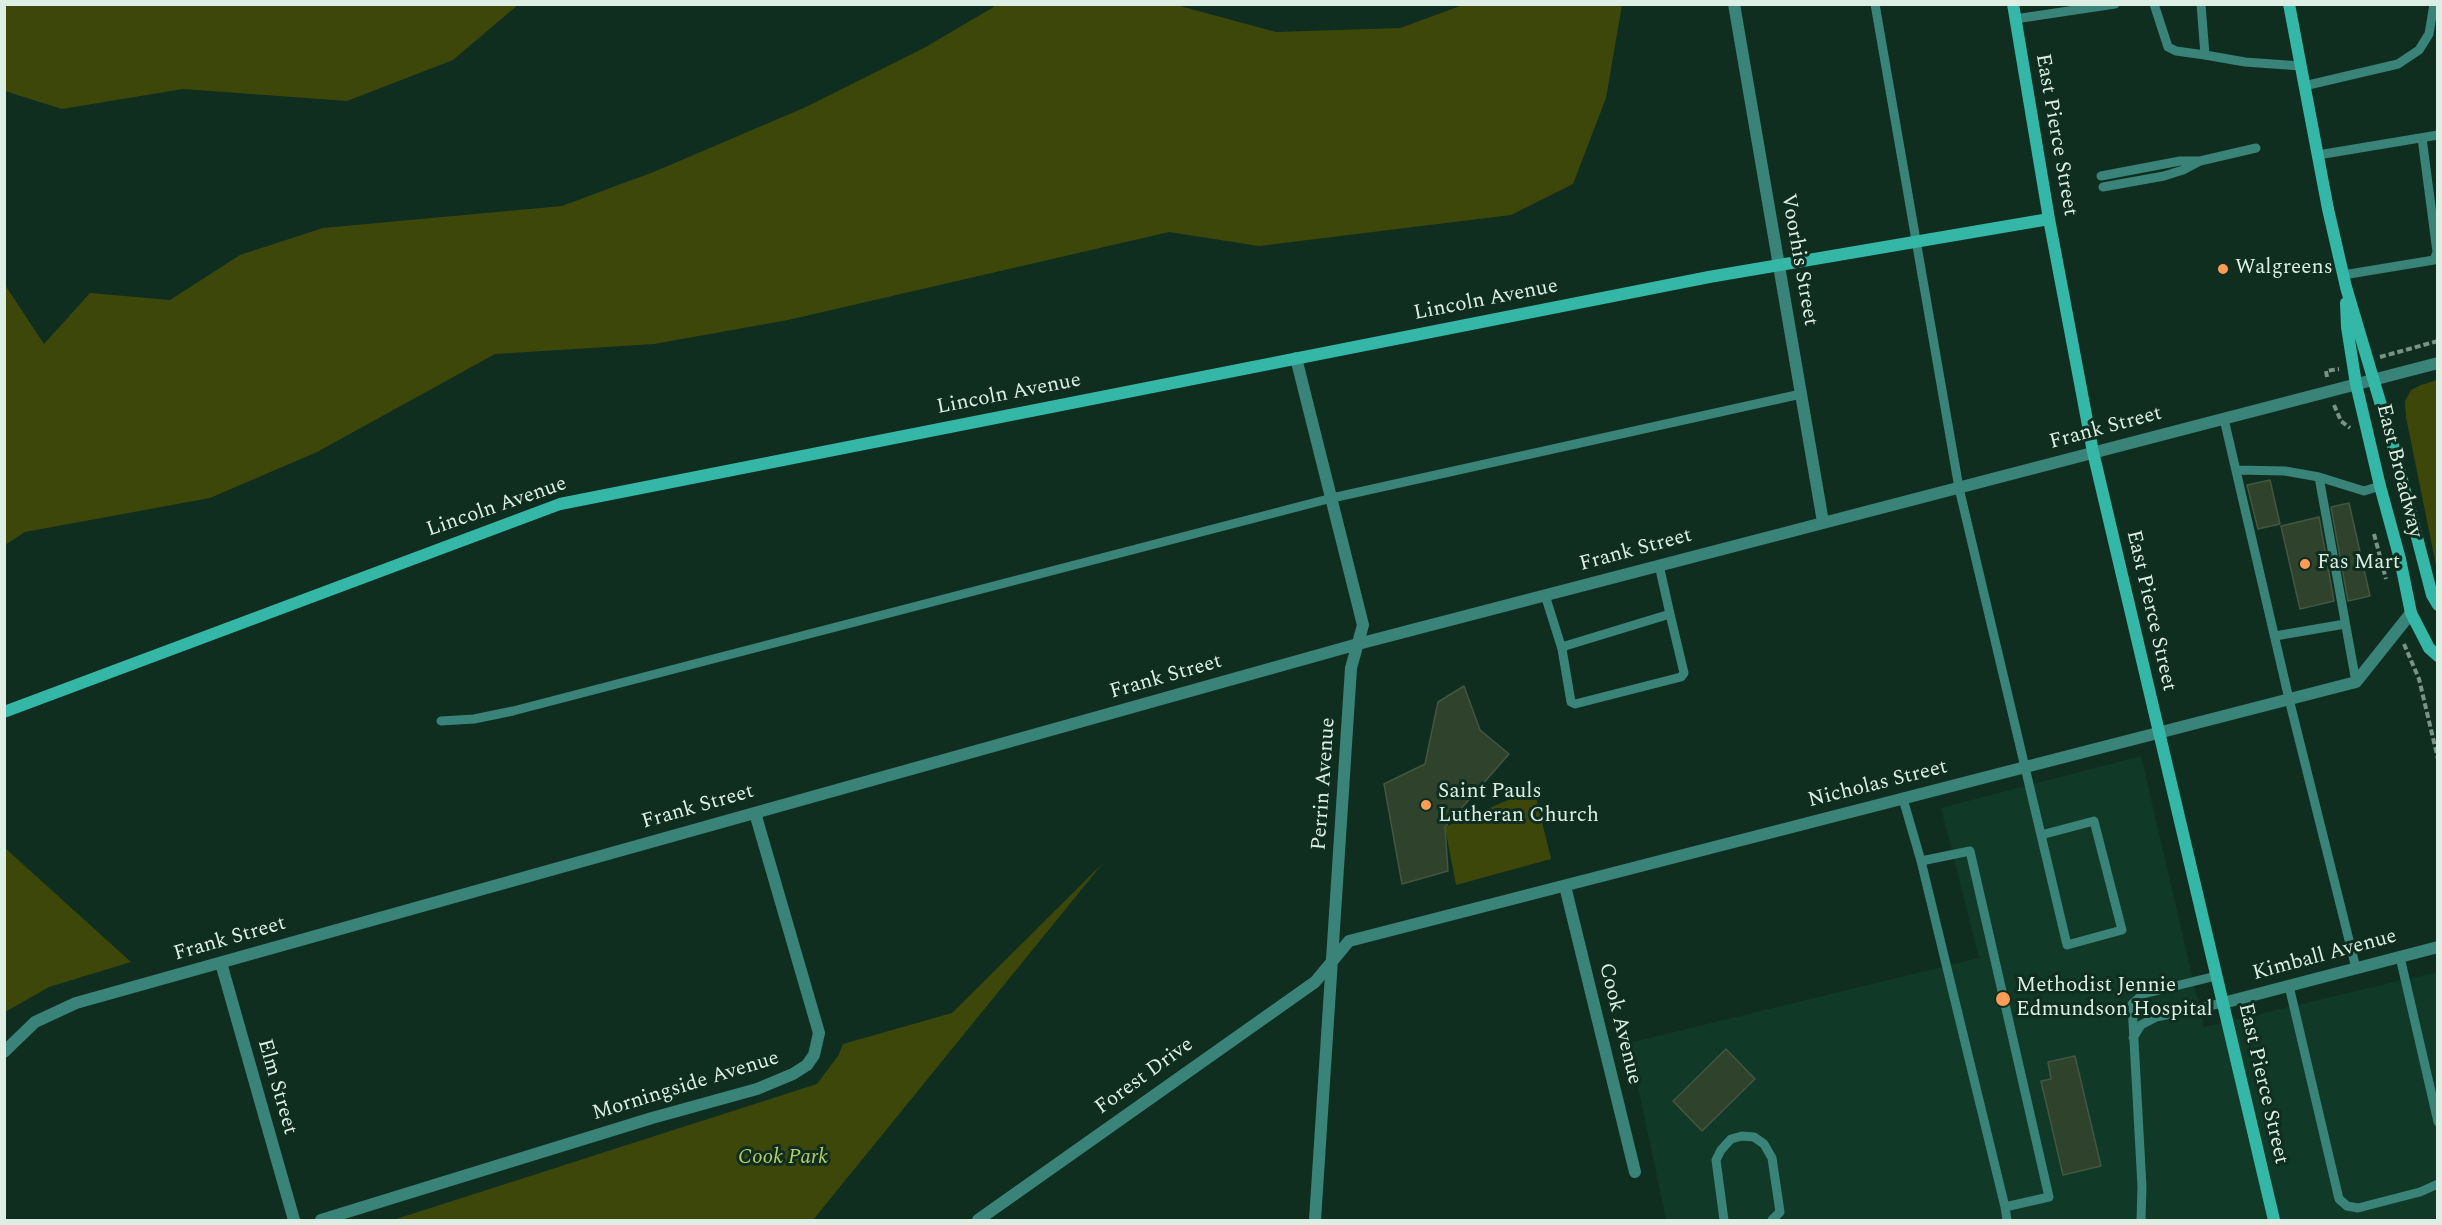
<!DOCTYPE html>
<style>
body{margin:0}
#map{position:relative;width:2442px;height:1225px;overflow:hidden;background:#0f2e20;font-family:Spectral,serif}
canvas{display:block}
.frame{position:absolute;inset:0;border:6px solid #ddefe5;pointer-events:none}
</style>
<div id="map">
<canvas width="2442" height="1225"></canvas>
<div class="frame"></div>
</div>
<script>
const context = document.querySelector('canvas').getContext('2d');
context.lineJoin = 'round';
function fill(path, color) {
  context.fillStyle = color;
  context.fill(path, 'evenodd');
}
function poly(rows) {
  const path = new Path2D();
  for (const r of rows) {
    path.moveTo(r[0], r[1]);
    for (let i = 2; i < r.length; i += 2) path.lineTo(r[i], r[i + 1]);
  }
  return path;
}
function stroke(path, color, width, dash) {
  context.strokeStyle = color;
  context.lineWidth = width;
  context.lineCap = dash ? 'butt' : 'round';
  context.setLineDash(dash || []);
  context.stroke(path);
}
function drawText(font, color, halo, rows, align = 'center') {
  context.font = font + ' Spectral,serif';
  context.lineWidth = 6;
  context.setLineDash([]);
  context.textBaseline = 'middle';
  context.strokeStyle = halo;
  context.fillStyle = color;
  for (const [text, x, y, turn = 0] of rows) {
    context.save();
    context.translate(x, y);
    context.rotate((+turn || 0) * Math.PI / 180);
    context.textAlign = isNaN(turn) ? turn : align;
    if (halo) context.strokeText(text, 0, 0);
    context.fillText(text, 0, 0);
    context.restore();
  }
}
fill(poly([
 [2141,756,2204,1027,2437,972,2437,1220,1666,1220,1629,1043,1979,958,1941,808]
]), '#113928');
fill(poly([
 [519,4,453,60,347,101,183,89,62,109,5,91,5,5],
 [997,5,1176,5,1276,32,1400,28,1463,5,1622,5,1606,98,1573,184,1511,215,1259,246,1169,232,788,320,654,344,495,354,317,452,210,498,25,532,5,545,5,285,44,344,90,293,170,300,240,255,323,228,562,206,656,171,806,107,924,48],
 [2437,380,2438,380,2437,570,2406,417,2405,401,2411,390,2421,385],
 [1534,789,1551,859,1456,885,1445,827],
 [5,848,131,962,49,987,5,1012],
 [1103,863,813,1220,393,1220,817,1084,838,1056,843,1044,952,1013]
]), '#3d470a');
const building = poly([
 [2270,480,2280,524,2258,529,2247,485,2270,480],
 [2349,503,2370,596,2348,601,2331,507,2349,503],
 [2319,517,2334,601,2300,609,2281,526,2319,517],
 [1464,686,1480,730,1509,754,1445,827,1448,871,1402,884,1384,784,1425,764,1438,702,1464,686],
 [1726,1049,1755,1079,1702,1131,1673,1101,1726,1049],
 [2075,1056,2101,1166,2063,1175,2041,1081,2051,1079,2048,1062,2075,1056]
]);
fill(building, '#2f422b');
stroke(building, '#43563f', 1.5);
stroke(poly([
 [2380,357,2438,341],
 [2327,377,2326,371,2339,369],
 [2334,405,2341,421,2350,428],
 [2374,534,2386,579],
 [2404,644,2419,679,2438,759]
]), '#7b9387', 4, [6, 3]);
stroke(poly([
 [1875,4,1959,488,2067,945,2122,930,2094,821,2041,835],
 [2154,4,2168,47,2176,51,2205,55],
 [2201,4,2205,55,2245,62,2301,66],
 [2015,19,2115,4],
 [2304,86,2398,64,2419,50,2429,34,2434,4],
 [2318,155,2438,135],
 [2101,176,2180,161,2198,161],
 [2103,187,2164,176,2183,170,2200,161,2256,148],
 [2343,275,2434,260,2437,252,2422,138],
 [2224,419,2289,699,2356,968],
 [2236,470,2285,471,2319,477,2364,491,2380,486],
 [2319,477,2356,682],
 [1659,565,1670,614],
 [1545,595,1562,649,1571,702,1575,704,1681,677,1684,673,1670,614,1565,646,1562,649],
 [2275,636,2345,624],
 [441,721,474,719,513,711,1332,498,1801,394],
 [1903,799,1921,861,1970,851,2049,1197,2005,1207,2007,1220],
 [1921,861,2005,1207],
 [2400,957,2438,1122],
 [2289,986,2339,1199,2347,1206,2358,1208,2420,1192,2438,1184],
 [2133,1038,2141,1025,2156,1017,2223,1003],
 [1724,1220,1716,1160,1721,1150,1731,1139,1742,1136,1754,1137,1764,1144,1772,1158,1780,1212,1772,1220],
 [2141,1220,2142,1187,2132,1004,2143,994,2216,976]
]), '#3a8378', 9);
stroke(poly([
 [1734,4,1823,522],
 [1296,358,1363,625,1351,668,1315,1220],
 [1565,886,1635,1172],
 [221,963,294,1220],
 [2223,1003,2438,947],
 [4,1052,35,1022,76,1003,1358,644,2438,363],
 [321,1220,652,1118,757,1089,793,1074,807,1065,814,1055,819,1033,755,813],
 [978,1220,1315,982,1349,941,2356,682,2411,613]
]), '#3a8378', 12);
stroke(poly([
 [2013,4,2049,219,2093,452,2274,1220],
 [2289,4,2328,209,2346,287,2394,449,2432,595,2438,605],
 [2346,303,2347,327,2356,384,2380,486,2400,559,2411,613,2429,648,2438,656],
 [4,712,560,504,1709,277,2049,219]
]), '#35b7a7', 12);
for (const [x, y, r, color] of [
 [2223,269,6,"#fe9c57"],
 [2305,564,6,"#fe9c57"],
 [1426,805,6,"#fe9c57"],
 [2003,999,8,"#fe9c57"]
]) {
  const dot = new Path2D();
  dot.arc(x, y, r, 0, 2 * Math.PI);
  context.fillStyle = color;
  context.fill(dot);
  stroke(dot, '#0f2e20', 2);
}
drawText('21px', '#ddefe5', '#0f2e20', [
 ["East Pierce Street",2055,135,80],
 ["Voorhis Street",1798,260,80],
 ["Lincoln Avenue",1486,301,-11],
 ["Lincoln Avenue",1009,395,-11],
 ["Frank Street",2106,429,-15],
 ["East Broadway",2398,471,76],
 ["Lincoln Avenue",497,508,-19],
 ["Frank Street",1636,551,-15],
 ["East Pierce Street",2150,611,77],
 ["Frank Street",1166,678,-16],
 ["Perrin Avenue",1325,784,-86],
 ["Nicholas Street",1878,785,-14],
 ["Frank Street",698,808,-16],
 ["Frank Street",230,940,-16],
 ["Kimball Avenue",2325,956,-15],
 ["Cook Avenue",1619,1024,76],
 ["Forest Drive",1145,1077,-36],
 ["East Pierce Street",2262,1084,77],
 ["Elm Street",276,1087,74],
 ["Morningside Avenue",686,1087,-17]
]);
drawText('21px', '#ddefe5', '#0f2e20', [
 ["Walgreens",2235,269],
 ["Fas Mart",2317,564],
 ["Saint Pauls",1438,793],
 ["Lutheran Church",1438,817],
 ["Methodist Jennie",2016,987],
 ["Edmundson Hospital",2016,1011]
], 'left');
drawText('italic 21px', '#b9ce63', '#0f2e20', [
 ["Cook Park",783,1159]
]);
</script>
